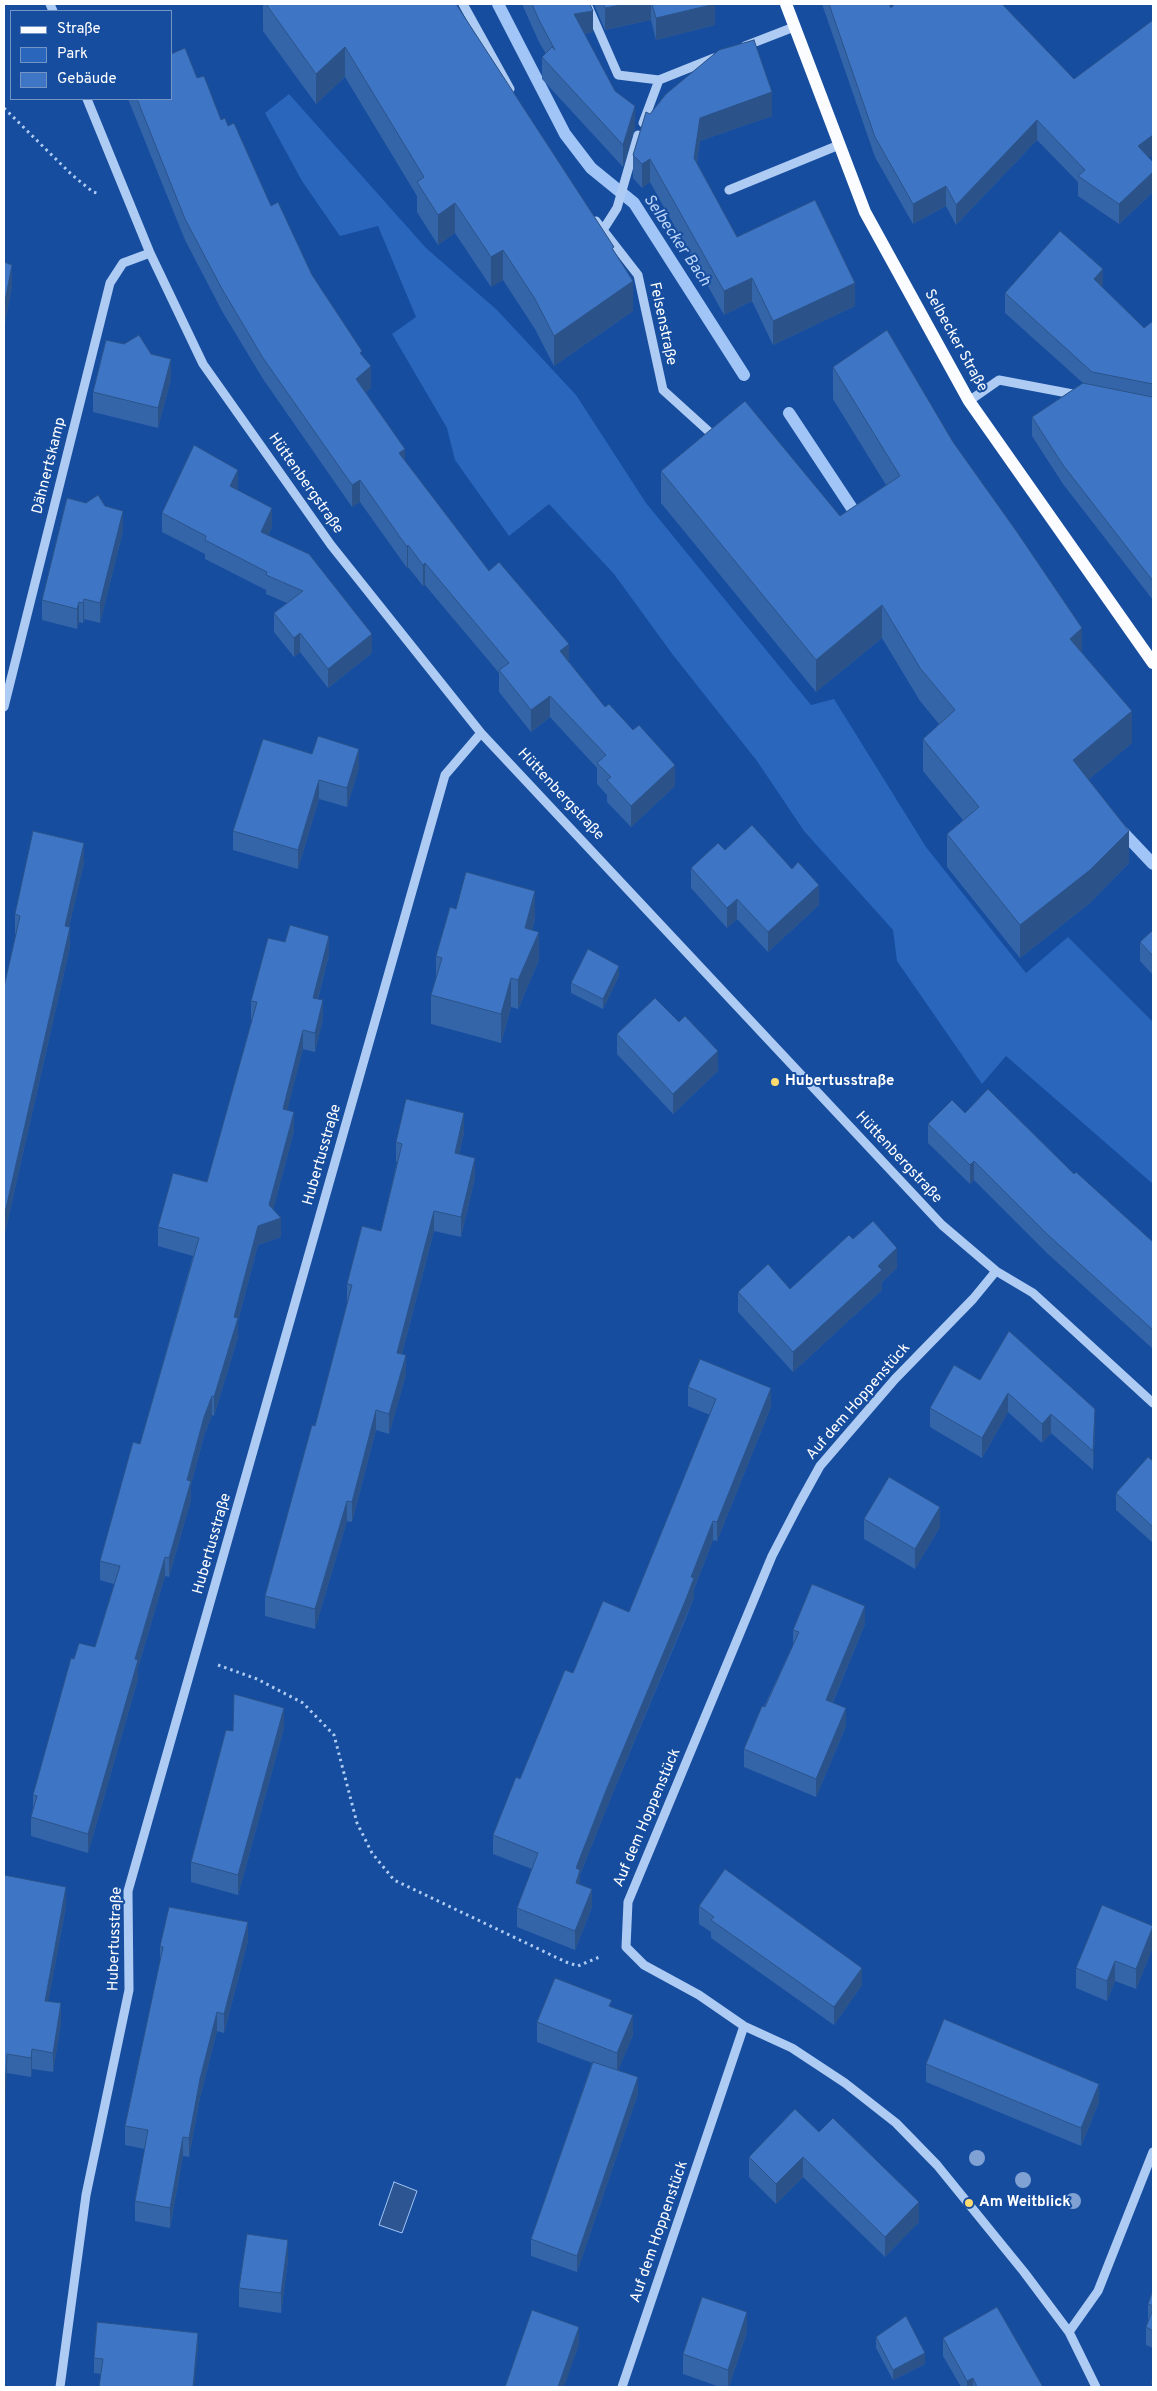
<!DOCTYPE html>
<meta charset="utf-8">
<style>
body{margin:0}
#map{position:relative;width:1157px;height:2391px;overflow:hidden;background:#164d9f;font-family:Overpass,sans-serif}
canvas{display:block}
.frame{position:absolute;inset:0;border:5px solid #fff;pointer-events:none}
.legend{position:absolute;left:10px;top:10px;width:162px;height:90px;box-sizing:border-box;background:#164d9f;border:1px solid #7394c5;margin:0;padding:6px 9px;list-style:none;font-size:15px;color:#fff}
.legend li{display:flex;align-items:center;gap:10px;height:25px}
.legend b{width:25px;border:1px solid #7394c5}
</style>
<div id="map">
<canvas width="1157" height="2391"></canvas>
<div class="frame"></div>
<ul class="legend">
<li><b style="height:6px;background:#fafcff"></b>Straße</li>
<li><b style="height:14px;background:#2966bc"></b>Park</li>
<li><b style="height:14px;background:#3e76c5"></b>Gebäude</li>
</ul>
</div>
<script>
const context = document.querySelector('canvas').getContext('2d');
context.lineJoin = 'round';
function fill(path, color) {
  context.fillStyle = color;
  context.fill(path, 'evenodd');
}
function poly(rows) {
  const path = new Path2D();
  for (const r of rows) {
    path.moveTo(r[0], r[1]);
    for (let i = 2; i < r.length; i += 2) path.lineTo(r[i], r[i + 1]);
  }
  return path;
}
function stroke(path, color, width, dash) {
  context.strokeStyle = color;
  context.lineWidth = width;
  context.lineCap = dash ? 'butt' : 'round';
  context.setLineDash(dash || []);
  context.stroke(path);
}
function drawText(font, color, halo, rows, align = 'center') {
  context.font = font + ' Overpass,sans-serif';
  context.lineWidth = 4;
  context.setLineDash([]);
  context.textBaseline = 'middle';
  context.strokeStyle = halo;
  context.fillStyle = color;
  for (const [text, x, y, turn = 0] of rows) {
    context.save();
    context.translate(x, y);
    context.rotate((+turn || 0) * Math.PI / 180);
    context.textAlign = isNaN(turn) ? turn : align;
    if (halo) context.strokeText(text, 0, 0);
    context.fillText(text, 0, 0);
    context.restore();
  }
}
fill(poly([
 [289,94,426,248,497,310,576,395,646,503,811,705,834,699,926,847,1026,973,1068,937,1153,1022,1153,1184,1006,1056,982,1084,897,961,893,930,804,831,757,761,673,655,614,574,549,504,509,536,455,460,447,428,392,334,416,317,378,226,340,236,302,181,265,113]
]), '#2966bc');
const water = poly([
 [394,2182,417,2191,402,2233,379,2225,394,2182]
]);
fill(water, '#2d5592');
stroke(water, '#a1c5f6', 1);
stroke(poly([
 [498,4,565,134,591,168,634,203,744,375],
 [789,413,861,522],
 [1119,828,1153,864]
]), '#a1c5f6', 12);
stroke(poly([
 [4,108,71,174,93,192,97,193],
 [218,1665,257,1679,303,1703,334,1735,357,1823,372,1853,394,1880,566,1962,578,1966,602,1956]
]), '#aecbf3', 3, [2.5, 4]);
stroke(poly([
 [50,4,53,11],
 [463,4,510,89],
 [587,4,618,75,659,80,714,58],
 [745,46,794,27],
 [87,99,150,253,203,364,331,545,481,733,942,1225,996,1271,1033,1293,1153,1403],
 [643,123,659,80],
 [729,190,839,145],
 [596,221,638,275,663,390,716,438],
 [603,230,617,208,638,135],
 [969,401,999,380,1078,395],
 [4,707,110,283,123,263,150,253],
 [996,1271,973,1299,895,1379,820,1466,799,1504,772,1556,628,1902,626,1947,644,1965,699,1995,744,2026,792,2048,845,2083,896,2123,937,2165,1024,2272,1069,2332,1096,2387],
 [1069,2332,1098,2291,1153,2152],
 [60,2387,86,2195,129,1990,128,1891,445,775,481,733],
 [622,2387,744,2026]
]), '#aecbf3', 9);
stroke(poly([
 [786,4,865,212,969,401,1153,663]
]), '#fafcff', 12);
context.fillStyle = '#80a1d3';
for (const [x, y] of [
 [977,2158],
 [1023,2180],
 [1073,2201]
]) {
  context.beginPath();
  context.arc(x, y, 8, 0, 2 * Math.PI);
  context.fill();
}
fill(poly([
 [263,4,456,4,614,252,633,311,554,366,535,329,503,280,491,287,455,233,438,245,417,212,417,196,345,77,316,104,263,31],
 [522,4,590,4,593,32,584,34,615,91,635,128,623,167,542,79,542,57,546,54,539,42],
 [594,4,715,4,715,25,656,40,651,20,605,30],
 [822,4,889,4,891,8,1149,158,1153,162,1153,192,1119,224,1078,196,1078,182,1037,140,956,225,946,206,913,224,875,157],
 [197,78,221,120,228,126,271,206,312,275,362,356,371,388,366,392,405,461,489,571,569,662,605,707,675,786,631,827,607,802,607,795,597,784,597,768,550,717,531,732,499,692,499,673,425,585,423,586,408,567,407,568,360,502,352,507,263,379,222,311,185,240,128,99,171,99],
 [650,114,772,116,700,141,697,163,737,237,855,306,773,345,752,301,724,315,650,182,642,188,633,178,633,155],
 [4,262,12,286,5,323,4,322],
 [1103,288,1144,328,1153,321,1153,600,1063,484,1032,436,1032,417,1083,383,1005,313,1005,293],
 [151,354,171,379,158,428,93,412,93,392],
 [833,367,953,442,1082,652,1132,743,1088,780,1129,863,1090,903,1020,958,947,867,947,834,963,820,923,771,923,739,939,724,920,701,882,638,816,692,661,503,661,471,840,516,886,485,833,399],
 [238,489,237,490,272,527,268,536,372,653,328,688,300,652,294,657,274,632,274,613,287,603,266,594,266,590,205,559,205,554,162,532,162,513],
 [86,503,105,506,123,531,100,623,84,619,83,623,79,622,77,629,42,620,42,600],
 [263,739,359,768,347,807,319,799,298,869,233,850,233,831],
 [725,850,819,905,768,952,737,919,727,928,691,888,691,868],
 [84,863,69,927,70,947,4,1237,4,987,16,934,15,934,15,914],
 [456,909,535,920,532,930,539,960,518,1009,511,1007,501,1043,431,1024,431,995,436,979,436,956],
 [1153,930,1153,975,1140,961,1140,942],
 [329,955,318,999,323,1019,315,1052,303,1049,287,1110,294,1131,273,1210,281,1237,258,1245,238,1321,238,1337,214,1416,212,1415,204,1436,191,1485,191,1500,169,1577,165,1576,138,1668,138,1679,88,1853,31,1836,31,1817,33,1807,33,1795,74,1659,95,1647,114,1584,100,1580,100,1561,140,1444,193,1256,158,1246,158,1227,207,1182,252,1020,251,1020,251,1001],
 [619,976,603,1009,571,993,571,983],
 [679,1022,718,1071,673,1114,617,1054,617,1034],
 [965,1113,1074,1174,1153,1242,1153,1349,1048,1254,974,1180,970,1184,928,1143,928,1124],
 [464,1133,459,1155,475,1178,461,1237,434,1231,402,1354,406,1375,389,1434,376,1430,352,1522,347,1521,315,1629,265,1616,265,1596,315,1426,347,1304,347,1284,381,1231,397,1162,396,1162,396,1142],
 [853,1239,897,1268,882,1282,882,1290,793,1372,738,1312,738,1292,790,1289],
 [980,1380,1095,1428,1093,1470,1051,1433,1042,1443,1008,1412,982,1458,930,1427,930,1408],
 [688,1387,771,1407,717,1541,713,1540,694,1589,694,1597,686,1618,607,1807,580,1875,580,1884,592,1907,575,1950,517,1927,517,1908,532,1869,493,1854,493,1835,573,1673,629,1612,710,1415,688,1406],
 [1153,1461,1153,1543,1116,1510,1116,1493],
 [864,1519,940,1527,915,1569,864,1539],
 [865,1624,833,1702,846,1726,816,1797,744,1767,744,1749,793,1645,793,1630],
 [284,1728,238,1895,191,1882,191,1862],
 [4,1875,66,1907,48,2001,61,2023,53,2072,32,2069,31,2077,7,2073],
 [699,1906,862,1985,834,2025,711,1938,711,1932,699,1924],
 [1153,1926,1153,1947,1136,1989,1115,1981,1107,2001,1076,1988,1076,1968],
 [248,1941,224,2033,217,2031,200,2098,189,2157,183,2156,170,2228,135,2221,135,2201,145,2149,125,2145,125,2126,160,1962,160,1946],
 [612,2007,633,2035,618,2070,638,2094,577,2272,531,2256,531,2239,592,2063,537,2042,537,2022],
 [926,2064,1099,2102,1081,2146,926,2082],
 [819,2132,919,2222,885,2257,803,2177,776,2204,749,2177,749,2157],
 [288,2260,281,2313,239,2307,239,2288],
 [1153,2290,1153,2348,1146,2345,1146,2327,1148,2322,1148,2304],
 [747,2332,729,2387,720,2387,683,2374,683,2354],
 [876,2337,925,2364,893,2380,876,2348],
 [943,2338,1043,2387,961,2387,943,2356],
 [198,2348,101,2374,94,2373,94,2358]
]), '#3565a9');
fill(poly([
 [626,4,651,4,651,20,605,30,605,8],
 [715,4,715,25,656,40,656,18],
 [593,11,593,32,574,36,574,14],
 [345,47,345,77,316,104,316,74],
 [772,92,772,116,700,141,694,182,694,158,700,118],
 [635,106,635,128,623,167,623,145],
 [1037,120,1037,140,956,225,956,205],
 [1153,135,1153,155,1138,166,1138,146],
 [650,159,650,182,642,188,642,164],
 [1153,172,1153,192,1119,224,1119,204],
 [946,186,946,206,913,224,913,204],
 [455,203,455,233,438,245,438,215],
 [503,250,503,280,491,287,491,257],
 [12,265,12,286,5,323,5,301],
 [1103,269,1103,289,1094,279],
 [752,278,752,301,724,315,724,291],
 [633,281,633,311,554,366,554,336],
 [855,283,855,306,773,345,773,321],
 [171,359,171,379,158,428,158,408],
 [371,366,371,388,356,400,356,379],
 [405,449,405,470,399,453],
 [238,470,238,489,230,505,230,486],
 [360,480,360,502,352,507,352,485],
 [272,508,272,527,261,551,261,532],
 [123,511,123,531,100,623,100,603],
 [408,545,408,567,407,568,407,547],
 [425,563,425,585,423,586,423,565],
 [84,599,84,619,83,623,83,603],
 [79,602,79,622,77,629,77,609],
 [882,605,882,638,816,692,816,660],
 [1082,628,1082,661,1070,639],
 [300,633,300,652,294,657,294,638],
 [372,634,372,653,328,688,328,669],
 [569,644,569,665,560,651],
 [550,696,550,717,531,732,531,710],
 [1132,711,1132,743,1073,793,1073,760],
 [359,749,359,768,347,807,347,788],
 [675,765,675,786,631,827,631,806],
 [319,780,319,799,298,869,298,850],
 [1129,831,1129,863,1090,903,1020,958,1020,925],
 [84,843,84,863,65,945,65,926],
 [819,885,819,905,768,952,768,932],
 [535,891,535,920,525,957,525,928],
 [737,899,737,919,727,928,727,908],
 [70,927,70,947,4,1237,4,1217],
 [539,932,539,960,518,1009,518,980],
 [329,936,329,955,313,1017,313,998],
 [619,966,619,976,603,1009,603,999],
 [511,978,511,1007,501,1043,501,1014],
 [323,1000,323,1019,315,1052,315,1033],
 [303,1030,303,1049,283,1128,283,1109],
 [718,1051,718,1071,673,1114,673,1094],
 [294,1112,294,1131,270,1222,281,1218,281,1237,258,1245,238,1321,238,1337,214,1416,214,1397,234,1317,258,1226,269,1205],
 [464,1113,464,1133,455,1173,455,1153],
 [475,1158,475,1178,461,1237,461,1217],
 [974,1161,974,1180,970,1184,970,1165],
 [434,1211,434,1231,397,1373,397,1353],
 [897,1248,897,1268,882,1282,882,1290,793,1372,793,1352,878,1266],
 [406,1355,406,1375,389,1434,389,1414],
 [771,1388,771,1407,717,1541,717,1522],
 [1008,1393,1008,1412,982,1458,982,1438],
 [212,1396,212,1415,204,1436,191,1485,191,1500,169,1577,169,1558,187,1480,204,1417],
 [1095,1409,1095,1428,1093,1470,1093,1451],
 [376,1410,376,1430,352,1522,352,1502],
 [1051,1414,1051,1433,1042,1443,1042,1424],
 [347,1501,347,1521,315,1629,315,1609],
 [940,1507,940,1527,915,1569,915,1549],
 [713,1521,713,1540,694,1589,694,1597,607,1807,580,1875,580,1889,576,1901,576,1868,691,1577],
 [165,1557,165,1576,138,1668,138,1679,88,1853,88,1834,135,1659],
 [865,1606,865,1624,826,1718,826,1700],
 [284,1708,284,1728,238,1895,238,1875],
 [846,1708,846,1726,816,1797,816,1779],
 [66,1887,66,1907,45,2020,45,2001],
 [592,1889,592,1907,575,1950,575,1931],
 [248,1922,248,1941,224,2033,224,2014],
 [1153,1927,1153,1947,1136,1989,1136,1969],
 [1115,1961,1115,1981,1107,2001,1107,1981],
 [862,1968,862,1985,834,2025,834,2007],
 [61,2003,61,2023,53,2072,53,2053],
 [217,2012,217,2031,200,2098,189,2157,189,2138,200,2079],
 [633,2015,633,2035,617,2073,617,2053],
 [32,2049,32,2069,31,2077,31,2058],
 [7,2054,7,2073,4,2129,4,2110],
 [638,2077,638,2094,577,2272,577,2256],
 [1099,2084,1099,2102,1081,2146,1081,2128],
 [183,2137,183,2156,170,2228,170,2208],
 [803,2157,803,2177,776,2204,776,2184],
 [919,2202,919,2222,885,2257,885,2237],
 [288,2240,288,2260,281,2313,281,2293],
 [747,2312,747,2332,729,2387,728,2387,728,2370],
 [579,2327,579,2345,564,2387,558,2387],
 [198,2333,198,2348,194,2387,193,2387],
 [925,2353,925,2364,893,2380,893,2370],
 [973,2378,973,2387,967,2387,967,2381]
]), '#2b538a');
const building = poly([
 [266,4,456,4,614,247,612,248,633,281,554,336,535,299,503,250,491,257,455,203,438,215,417,182,424,177,345,47,316,74,266,4],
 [532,4,590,4,593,11,574,14,615,91,635,106,623,145,542,57,552,47,555,50,539,20,532,4],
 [603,4,626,4,605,8,603,4],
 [652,4,715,4,656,18,652,4],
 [829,4,889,4,891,8,895,4,1002,4,1074,79,1153,20,1153,135,1138,146,1153,162,1153,172,1119,204,1078,176,1085,170,1037,120,956,205,946,186,913,204,875,137,829,4],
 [754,40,772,92,700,118,694,158,737,237,815,200,855,283,773,321,752,278,724,291,650,159,642,164,633,155,646,112,650,114,666,94,719,50,754,40],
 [185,48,197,78,204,76,221,120,225,118,228,126,234,123,271,206,278,202,312,275,362,351,360,353,371,366,356,379,405,449,399,453,489,571,499,562,569,644,560,651,605,707,609,704,633,730,639,725,675,765,631,806,607,780,611,777,597,763,606,755,550,696,531,710,499,670,509,663,425,563,423,565,408,545,407,547,360,480,352,485,263,358,222,289,185,219,137,99,171,99,171,54,185,48],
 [1060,231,1103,269,1094,279,1144,328,1153,321,1153,384,1092,372,1005,293,1060,231],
 [4,262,12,265,5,301,4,301,4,262],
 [887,330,953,442,1017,532,1082,628,1070,639,1132,711,1073,760,1129,831,1090,870,1020,925,947,834,979,807,923,739,955,710,920,668,882,605,816,660,661,471,745,401,840,516,900,476,833,367,887,330],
 [139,335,151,354,171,359,158,408,93,392,106,340,124,344,139,335],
 [1083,383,1152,397,1153,396,1153,581,1063,465,1032,417,1083,383],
 [194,445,238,470,230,486,272,508,261,532,309,554,372,634,328,669,300,633,294,638,274,613,303,591,266,575,267,572,205,540,206,536,162,513,194,445],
 [98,495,105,506,123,511,100,603,84,599,83,603,79,602,77,609,42,600,67,498,86,503,98,495],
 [318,736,359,749,347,788,319,780,298,850,233,831,263,739,312,754,318,736],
 [752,825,792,869,798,862,819,885,768,932,737,899,727,908,691,868,718,843,725,850,752,825],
 [33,831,84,843,65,926,70,927,4,1217,4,987,20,916,15,914,33,831],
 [466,872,535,891,525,928,539,932,518,980,511,978,501,1014,431,995,442,958,436,956,450,907,456,909,466,872],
 [290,925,329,936,313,998,323,1000,315,1033,303,1030,283,1109,294,1112,269,1205,281,1218,258,1226,234,1317,238,1318,214,1397,212,1396,204,1417,187,1480,191,1481,169,1558,165,1557,135,1659,138,1660,88,1834,31,1817,37,1796,33,1795,71,1658,74,1659,79,1643,95,1647,120,1566,100,1561,133,1442,140,1444,199,1238,158,1227,173,1173,207,1182,257,1002,251,1001,268,938,285,942,290,925],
 [1153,930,1153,956,1140,942,1153,930],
 [588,949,619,966,603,999,571,983,588,949],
 [655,998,679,1022,685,1016,718,1051,673,1094,617,1034,655,998],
 [988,1089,1074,1174,1076,1172,1153,1242,1153,1330,1048,1235,974,1161,970,1165,928,1124,952,1100,965,1113,988,1089],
 [406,1099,464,1113,455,1153,475,1158,461,1217,434,1211,397,1353,406,1355,389,1414,376,1410,352,1502,347,1501,315,1609,265,1596,312,1425,315,1426,352,1285,347,1284,362,1226,381,1231,402,1144,396,1142,406,1099],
 [873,1221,897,1248,878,1266,882,1270,793,1352,738,1292,768,1264,790,1289,849,1235,853,1239,873,1221],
 [1009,1331,1095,1409,1093,1451,1051,1414,1042,1424,1008,1393,982,1438,930,1408,954,1365,980,1380,1009,1331],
 [700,1359,771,1388,717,1522,713,1521,691,1577,694,1578,686,1599,607,1788,576,1868,580,1870,576,1883,592,1889,575,1931,517,1908,538,1853,493,1835,516,1777,520,1779,565,1670,573,1673,603,1601,629,1612,716,1399,688,1387,700,1359],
 [1148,1457,1153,1461,1153,1527,1116,1493,1148,1457],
 [889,1477,940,1507,915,1549,864,1519,889,1477],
 [812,1584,865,1606,826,1700,846,1708,816,1779,744,1749,762,1706,765,1707,799,1632,793,1630,812,1584],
 [234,1694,284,1708,238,1875,191,1862,226,1730,233,1731,234,1694],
 [725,1869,862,1968,834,2007,711,1920,714,1917,699,1906,725,1869],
 [4,1875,66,1887,45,2001,61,2003,53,2053,32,2049,31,2058,7,2054,4,2110,4,1875],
 [1102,1905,1153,1926,1136,1969,1115,1961,1107,1981,1076,1968,1102,1905],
 [169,1907,248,1922,224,2014,217,2012,200,2079,189,2138,183,2137,170,2208,135,2201,148,2130,125,2126,163,1947,160,1946,169,1907],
 [555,1978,612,2000,609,2006,633,2015,617,2053,537,2022,555,1978],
 [944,2019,1099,2084,1081,2128,926,2064,944,2019],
 [593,2062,638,2077,577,2256,531,2239,593,2062],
 [795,2109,819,2132,833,2118,919,2202,885,2237,803,2157,776,2184,749,2157,795,2109],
 [247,2234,288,2240,281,2293,239,2288,247,2234],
 [1153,2290,1153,2306,1148,2304,1153,2290],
 [702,2297,747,2312,728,2370,683,2354,702,2297],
 [997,2307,1043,2387,977,2387,973,2378,967,2381,943,2338,997,2307],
 [1153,2309,1153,2331,1146,2327,1153,2309],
 [532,2310,579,2327,558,2387,505,2387,532,2310],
 [906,2316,925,2353,893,2370,876,2337,906,2316],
 [97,2322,198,2333,193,2387,99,2387,103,2359,94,2358,97,2322],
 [1153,2381,1153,2387,1151,2382,1153,2381]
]);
fill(building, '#3e76c5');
stroke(building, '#2b538a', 1);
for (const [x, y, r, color] of [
 [775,1082,5,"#ffdb70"],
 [969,2203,5,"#ffdb70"]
]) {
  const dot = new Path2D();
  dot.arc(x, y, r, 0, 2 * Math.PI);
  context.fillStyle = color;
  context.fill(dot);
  stroke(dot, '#164d9f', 2);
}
drawText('15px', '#fff', '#164d9f', [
 ["Felsenstraße",662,324,78],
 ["Selbecker Straße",955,341,61],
 ["Dähnertskamp",50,466,-76],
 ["Hüttenbergstraße",305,484,55],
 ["Hüttenbergstraße",560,795,47],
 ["Hubertusstraße",323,1155,-74],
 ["Hüttenbergstraße",898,1158,47],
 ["Auf dem Hoppenstück",859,1402,-49],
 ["Hubertusstraße",213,1544,-74],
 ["Auf dem Hoppenstück",648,1818,-67],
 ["Hubertusstraße",116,1939,-88],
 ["Auf dem Hoppenstück",660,2232,-71]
]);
drawText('bold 15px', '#fff', '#164d9f', [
 ["Hubertusstraße",785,1082],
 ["Am Weitblick",979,2203]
], 'left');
drawText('italic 16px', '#bbd5f9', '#164d9f', [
 ["Selbecker Bach",676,241,56]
]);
</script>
